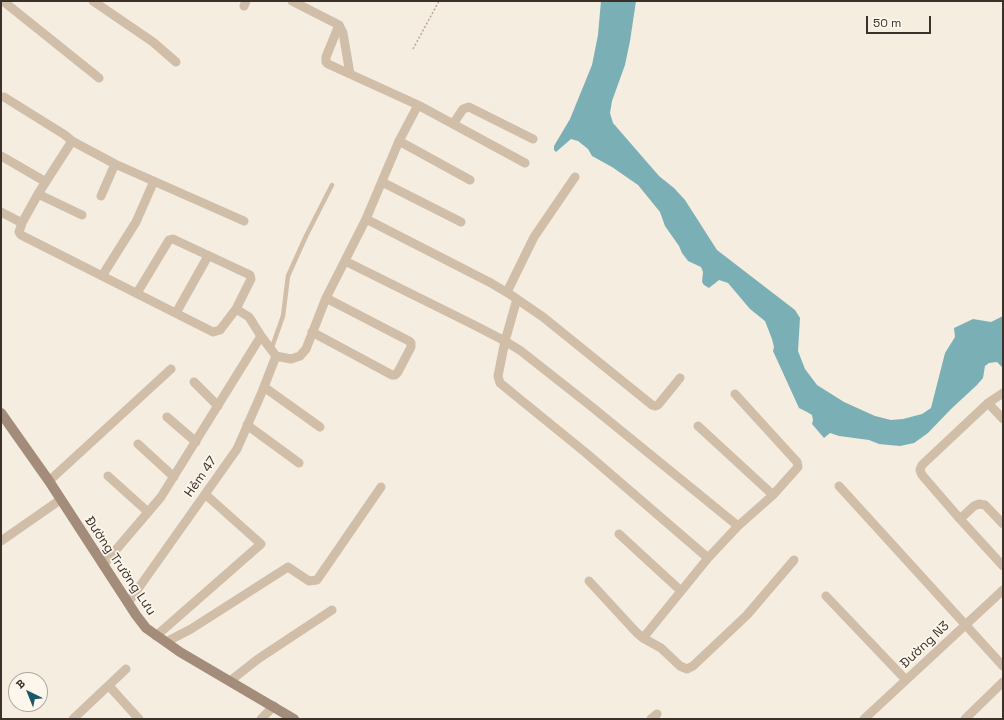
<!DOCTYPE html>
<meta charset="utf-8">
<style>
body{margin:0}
#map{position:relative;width:1004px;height:720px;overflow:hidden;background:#f5eddf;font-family:"Space Grotesk",sans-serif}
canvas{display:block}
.frame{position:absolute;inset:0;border:2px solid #3c312a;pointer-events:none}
.north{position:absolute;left:8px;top:672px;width:40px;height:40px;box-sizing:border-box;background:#fcf6ed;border:1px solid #afa79f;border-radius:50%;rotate:317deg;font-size:11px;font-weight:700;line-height:16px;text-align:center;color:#3c312a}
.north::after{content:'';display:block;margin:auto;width:14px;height:18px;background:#1a5863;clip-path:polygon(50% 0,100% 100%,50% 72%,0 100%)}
.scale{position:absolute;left:866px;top:16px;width:65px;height:18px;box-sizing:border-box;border:2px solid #3c312a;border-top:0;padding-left:5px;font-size:12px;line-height:14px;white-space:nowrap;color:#3c312a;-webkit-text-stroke:3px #fcf6ed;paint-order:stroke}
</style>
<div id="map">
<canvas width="1004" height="720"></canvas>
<div class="frame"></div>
<div class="north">B</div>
<div class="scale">50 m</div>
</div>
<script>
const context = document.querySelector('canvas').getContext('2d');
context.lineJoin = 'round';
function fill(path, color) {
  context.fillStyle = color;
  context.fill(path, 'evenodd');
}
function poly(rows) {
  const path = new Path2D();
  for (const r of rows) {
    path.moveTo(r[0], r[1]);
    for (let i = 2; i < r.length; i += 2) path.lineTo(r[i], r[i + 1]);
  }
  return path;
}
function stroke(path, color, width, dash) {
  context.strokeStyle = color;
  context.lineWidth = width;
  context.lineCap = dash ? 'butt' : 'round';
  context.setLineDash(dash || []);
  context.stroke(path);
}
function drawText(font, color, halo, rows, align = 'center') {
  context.font = font + ' "Space Grotesk",sans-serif';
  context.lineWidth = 3.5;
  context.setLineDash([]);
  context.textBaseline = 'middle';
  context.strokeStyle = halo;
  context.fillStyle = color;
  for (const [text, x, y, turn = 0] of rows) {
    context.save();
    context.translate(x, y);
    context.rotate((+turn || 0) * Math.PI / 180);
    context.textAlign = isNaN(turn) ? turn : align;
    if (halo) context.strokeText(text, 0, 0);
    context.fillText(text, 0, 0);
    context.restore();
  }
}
fill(poly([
 [601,1,636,1,630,41,625,65,612,101,610,113,613,123,659,176,674,188,685,200,717,250,795,310,800,318,798,351,805,369,817,385,844,402,875,416,891,420,903,419,922,414,931,408,945,353,955,337,954,328,973,319,991,322,1003,316,1003,368,997,362,989,363,985,366,983,378,977,385,951,409,928,433,914,443,900,446,889,445,879,444,869,440,839,436,830,433,824,438,812,424,813,420,812,415,807,412,799,408,773,351,774,347,772,339,765,321,750,309,728,283,719,280,709,288,704,285,702,282,703,272,701,267,688,261,682,253,679,246,665,226,660,212,638,185,612,167,592,156,588,149,578,141,571,139,556,152,554,150,554,146,570,119,592,65,598,35]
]), '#7bafb6');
stroke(poly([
 [413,49,439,1]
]), '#bca893', 1.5, [2, 2]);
stroke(poly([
 [271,350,283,316,288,276,306,236,332,185]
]), '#d0bea9', 4.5);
stroke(poly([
 [3,1,99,78],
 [93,1,153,42,176,62],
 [292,1,339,25,326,57,326,62,328,64,418,105,525,163],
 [244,6,246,1],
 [339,25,343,33,350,74],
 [4,97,65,135,72,141,38,194,22,223,19,232,21,235,213,332,220,330,236,309,249,317,261,336,276,356,291,359,300,356,306,349,326,298,366,219,399,141,418,105],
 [453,124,463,109,469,107,533,139],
 [72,141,115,164,244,221],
 [399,141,470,180],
 [1,156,46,182],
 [382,182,461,222],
 [38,194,82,215],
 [101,196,115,164],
 [1,212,22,223],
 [366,219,491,283,511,295,543,317,652,405,655,406,658,405,680,378],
 [345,261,472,324,505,341,521,351,592,407,738,526,708,558,643,638,636,632,589,581],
 [102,276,136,222,154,181],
 [507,292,534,237,575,177],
 [137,293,169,240,173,239,250,275,251,279,236,309],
 [517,299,505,341,498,376,500,383,586,453,708,558],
 [176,313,208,256],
 [312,332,392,375,395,375,398,372,411,347,411,343,409,341,326,298],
 [194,382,218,406],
 [264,387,320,427],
 [1003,393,988,403,922,465,920,470,922,475,960,519,1003,566],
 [735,394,797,462,798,467,773,495,738,526],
 [988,403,1003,419],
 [167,417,196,442],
 [247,425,299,463],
 [698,426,773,495],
 [138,444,174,477],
 [108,476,148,512],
 [49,481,171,369],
 [839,486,1003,666],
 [960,519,974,506,979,504,985,505,1003,524],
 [619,534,681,591],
 [1,541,60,500],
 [103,565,161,497,261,336],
 [826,596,906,680],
 [128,603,237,449,262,392,276,356],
 [156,636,261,544,205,494],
 [643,638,661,648,680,666,687,669,693,666,747,615,794,560],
 [166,642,191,629,288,567,309,581,317,580,381,487],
 [230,681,258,659,332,610],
 [109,686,139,719],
 [73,719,126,669],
 [261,719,274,706],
 [651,719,657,714],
 [864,719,1003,590],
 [965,719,1003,682]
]), '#d0bea9', 9);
stroke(poly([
 [1,413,49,481,136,615,146,628,180,652,294,719]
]), '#a48c7a', 10);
drawText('13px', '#3c312a', '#fcf6ed', [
 ["Hẻm 47",201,477,-55],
 ["Đường Trường Lưu",120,566,56],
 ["Đường N3",925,645,-43]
]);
</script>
